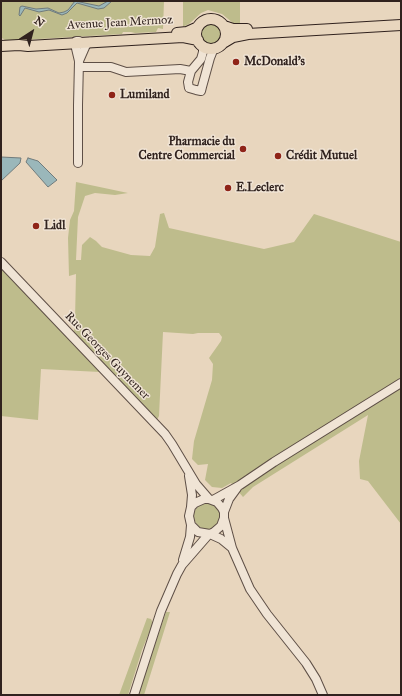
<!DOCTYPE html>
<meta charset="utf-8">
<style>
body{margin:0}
#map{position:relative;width:402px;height:696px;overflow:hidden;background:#e8d6be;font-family:"IM FELL Great Primer",serif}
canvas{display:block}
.frame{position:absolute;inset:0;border:2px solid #30221e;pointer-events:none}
.north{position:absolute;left:12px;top:12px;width:40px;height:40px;-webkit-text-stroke:3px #f0e4d5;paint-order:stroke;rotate:36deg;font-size:11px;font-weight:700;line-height:16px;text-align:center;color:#30221e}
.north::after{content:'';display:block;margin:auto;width:14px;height:18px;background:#30221e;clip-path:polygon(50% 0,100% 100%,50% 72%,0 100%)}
</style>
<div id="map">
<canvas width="402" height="696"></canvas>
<div class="frame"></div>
<div class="north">N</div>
</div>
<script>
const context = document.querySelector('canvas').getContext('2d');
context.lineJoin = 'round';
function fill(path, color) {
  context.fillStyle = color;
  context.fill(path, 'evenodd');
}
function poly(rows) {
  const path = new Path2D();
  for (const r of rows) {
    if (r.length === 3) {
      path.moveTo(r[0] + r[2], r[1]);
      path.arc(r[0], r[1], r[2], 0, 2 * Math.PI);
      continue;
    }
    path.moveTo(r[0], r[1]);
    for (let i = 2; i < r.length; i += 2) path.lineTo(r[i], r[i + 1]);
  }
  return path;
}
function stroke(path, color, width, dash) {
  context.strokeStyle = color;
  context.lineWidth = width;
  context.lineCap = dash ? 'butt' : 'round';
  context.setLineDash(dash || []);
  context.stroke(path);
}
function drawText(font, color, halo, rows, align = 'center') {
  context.font = font + ' "IM FELL Great Primer",serif';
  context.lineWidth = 3;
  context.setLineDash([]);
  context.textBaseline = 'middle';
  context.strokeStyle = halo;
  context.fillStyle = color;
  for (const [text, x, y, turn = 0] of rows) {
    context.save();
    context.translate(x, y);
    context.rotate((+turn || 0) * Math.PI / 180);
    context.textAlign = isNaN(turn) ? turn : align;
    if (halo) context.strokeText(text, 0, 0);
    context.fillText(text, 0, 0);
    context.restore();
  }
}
fill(poly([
 [1,1,164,1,163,29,158,28,156,32,135,33,131,32,123,32,122,34,5,41,4,39,1,38],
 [183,1,240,1,240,24,236,24,233,23,222,14,208,10,201,13,189,24,183,27],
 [211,34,10],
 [76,182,128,193,115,195,95,193,85,196,78,217,76,260,81,260,82,245,90,237,96,241,102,247,131,255,150,256,155,247,160,214,164,213,169,228,264,249,294,242,314,214,401,242,401,524,368,481,360,479,359,461,368,415,253,487,243,497,231,483,222,488,212,487,205,480,208,464,198,465,192,459,194,441,212,380,213,364,209,358,221,341,222,337,219,333,198,333,193,334,163,332,159,416,157,420,104,371,100,372,41,369,38,420,1,416,1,262,71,336,75,328,75,320,76,274,69,276,68,238,70,220,74,211],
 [207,516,13],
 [166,612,170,612,144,695,138,695],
 [147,618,151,619,153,623,142,650,128,695,119,695]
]), '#bebc8c');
const water = poly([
 [75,1,99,6,108,1,112,1,104,8,98,9,77,3,67,13,62,15,49,10,39,12,25,8,20,16,19,15,20,7,22,6,36,9,48,8,59,13,64,12,68,10,75,1],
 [1,157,21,158,20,163,1,181,1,157],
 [28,158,38,161,57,180,48,187,26,162,28,158]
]);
fill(water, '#9ab7ba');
stroke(water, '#707b7c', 1);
const minor = poly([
 [203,46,203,52,201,59,191,71,188,82,189,88,196,90,201,91,202,87,210,58,214,48],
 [79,61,86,45,90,42],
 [79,67,111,67,126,72,180,69,191,71],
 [78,163,78,105,79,61,75,44,76,41,79,41],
 [1,262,165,434,172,444,196,484,209,499],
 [189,476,192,495,191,507],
 [213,500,240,485,274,462,401,383],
 [224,512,229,499,237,488],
 [224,518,232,548,250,589,267,614,306,663,316,679,323,695],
 [210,534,214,532,221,526,224,518,224,512,222,508,217,502,209,499,204,499,195,503,191,507,189,516,191,525,198,532,210,534,221,539,232,548],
 [183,560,190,537,191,525],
 [134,695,161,611,177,574,182,565,209,534]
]);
const major = poly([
 [211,34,15],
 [224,26,233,29,247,29],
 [177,33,187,32,198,27],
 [223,43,233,37,248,34,401,25],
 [1,46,19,45,28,46,183,37,198,40]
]);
stroke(minor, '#5e4f46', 10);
stroke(major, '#30221e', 12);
stroke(minor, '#f0e4d5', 8);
stroke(major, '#e8d6be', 10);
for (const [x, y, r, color] of [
 [236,62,4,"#8f2418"],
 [112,95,4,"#8f2418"],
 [243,149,4,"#8f2418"],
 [278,156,4,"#8f2418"],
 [228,188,4,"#8f2418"],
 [36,226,4,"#8f2418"]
]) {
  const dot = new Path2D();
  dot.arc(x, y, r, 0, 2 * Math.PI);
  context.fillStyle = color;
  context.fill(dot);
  stroke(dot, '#f0e4d5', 1.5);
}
drawText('12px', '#30221e', '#f0e4d5', [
 ["Avenue Jean Mermoz",120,23,-3],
 ["Rue Georges Guynemer",107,356,46]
]);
drawText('bold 12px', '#30221e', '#f0e4d5', [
 ["McDonald's",244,62],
 ["Lumiland",120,95],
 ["Pharmacie du",235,142,"right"],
 ["Centre Commercial",235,156,"right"],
 ["Crédit Mutuel",286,156],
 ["E.Leclerc",236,188],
 ["Lidl",44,226]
], 'left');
</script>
